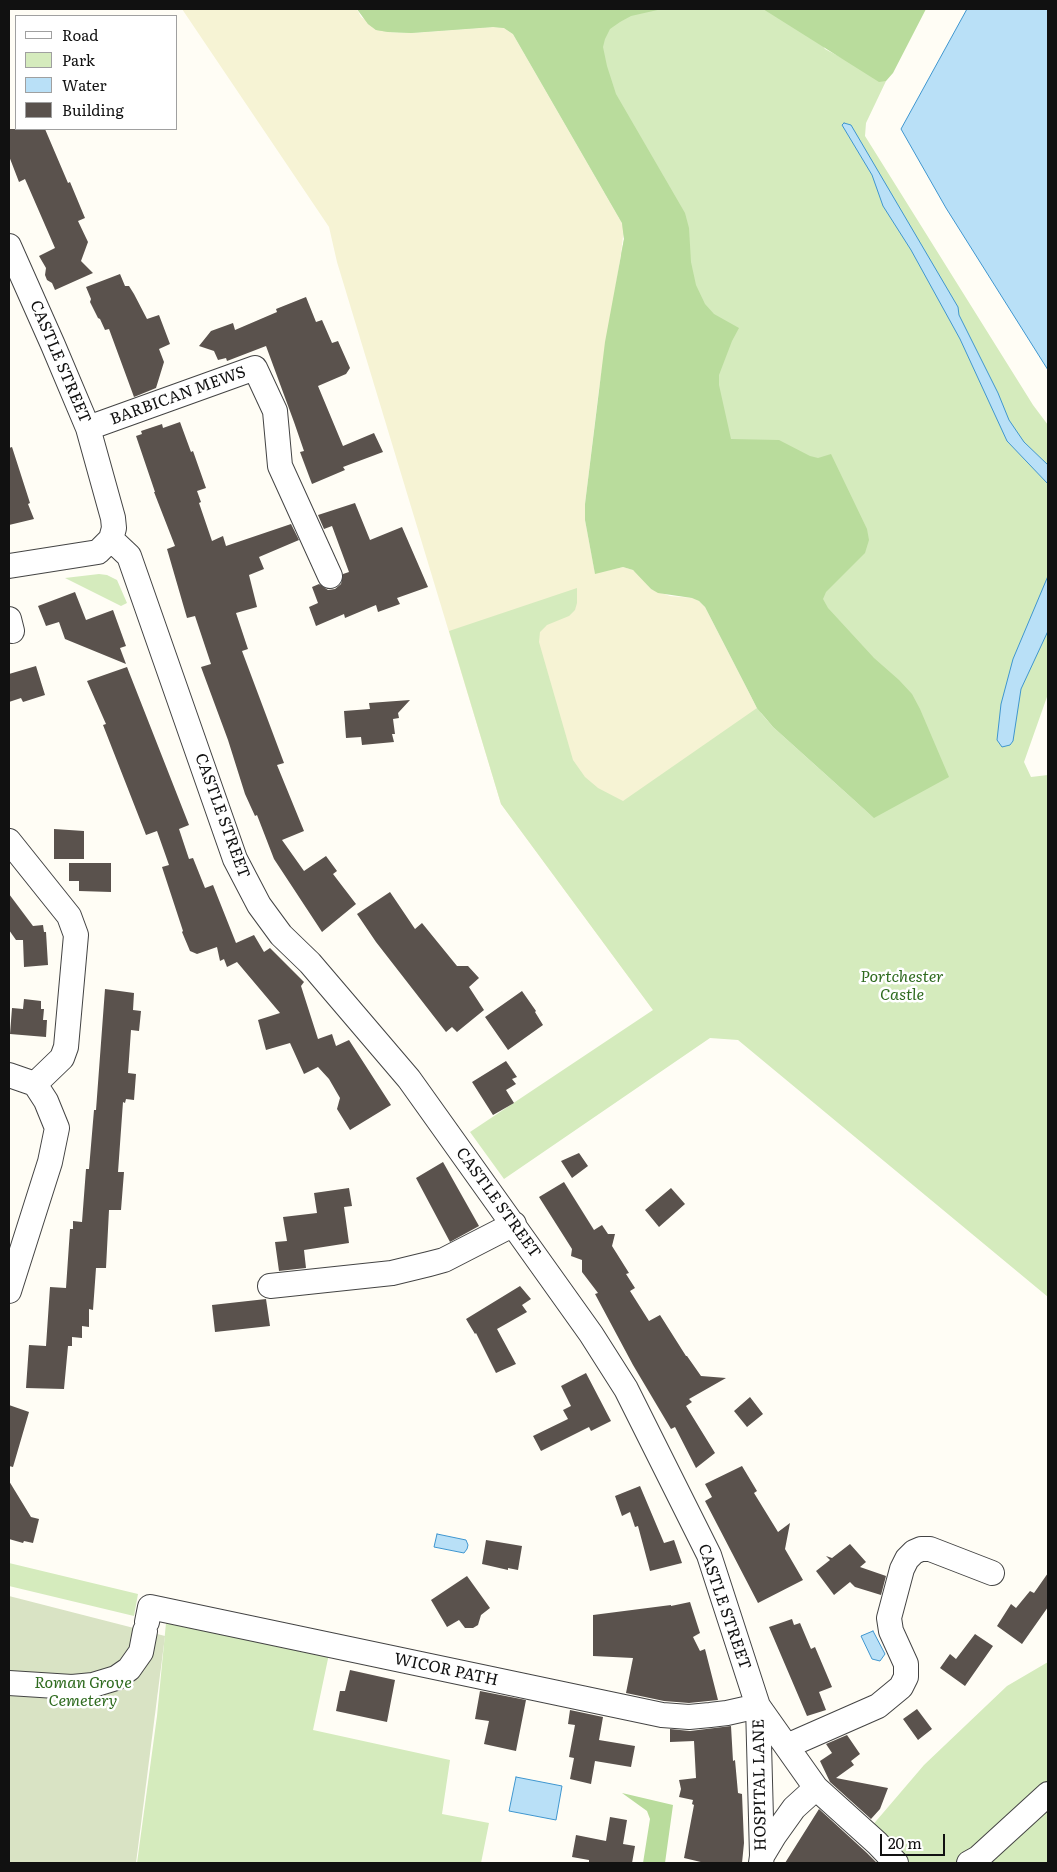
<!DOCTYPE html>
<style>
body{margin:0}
#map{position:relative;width:1057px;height:1872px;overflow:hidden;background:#fffdf5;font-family:Literata,serif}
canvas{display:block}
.frame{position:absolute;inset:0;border:10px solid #111;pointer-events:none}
.legend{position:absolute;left:15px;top:15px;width:162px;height:115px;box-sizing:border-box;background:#fff;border:1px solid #a0a0a0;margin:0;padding:6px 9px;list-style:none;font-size:15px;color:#111}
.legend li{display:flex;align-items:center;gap:10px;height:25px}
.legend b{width:25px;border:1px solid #a0a0a0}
.scale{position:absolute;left:880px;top:1834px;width:65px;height:22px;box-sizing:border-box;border:2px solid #111;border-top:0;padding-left:6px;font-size:15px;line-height:18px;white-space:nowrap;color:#111;-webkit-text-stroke:4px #fff;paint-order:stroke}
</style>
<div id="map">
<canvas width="1057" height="1872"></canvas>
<div class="frame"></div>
<ul class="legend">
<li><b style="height:6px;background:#fff"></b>Road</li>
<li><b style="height:14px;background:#d5ebbd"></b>Park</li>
<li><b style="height:14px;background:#b9e0f7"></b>Water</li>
<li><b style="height:14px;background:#5a524d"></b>Building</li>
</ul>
<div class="scale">20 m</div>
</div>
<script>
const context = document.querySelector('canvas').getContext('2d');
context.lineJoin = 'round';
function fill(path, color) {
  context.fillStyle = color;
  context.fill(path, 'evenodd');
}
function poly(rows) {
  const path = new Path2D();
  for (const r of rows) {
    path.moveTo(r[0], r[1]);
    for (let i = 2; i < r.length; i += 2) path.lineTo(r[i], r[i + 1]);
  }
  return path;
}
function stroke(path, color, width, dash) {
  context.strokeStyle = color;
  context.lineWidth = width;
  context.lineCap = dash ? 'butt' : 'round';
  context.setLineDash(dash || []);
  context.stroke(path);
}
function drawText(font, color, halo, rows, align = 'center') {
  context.font = font + ' Literata,serif';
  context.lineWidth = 5;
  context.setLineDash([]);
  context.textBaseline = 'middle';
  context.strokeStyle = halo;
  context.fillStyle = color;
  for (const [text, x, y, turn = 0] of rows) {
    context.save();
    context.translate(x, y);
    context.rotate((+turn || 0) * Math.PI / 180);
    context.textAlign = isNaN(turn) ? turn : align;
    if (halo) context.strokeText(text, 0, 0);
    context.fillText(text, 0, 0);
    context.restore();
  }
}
fill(poly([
 [182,9,357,9,361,17,388,32,411,33,493,27,504,28,513,34,622,223,624,228,621,254,599,389,585,504,585,520,595,573,623,567,633,570,639,575,651,589,670,596,693,598,699,601,705,607,757,708,691,844,653,1010,501,804,337,262,329,227]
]), '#f6f3d4');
fill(poly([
 [357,9,799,9,825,49,886,81,866,123,865,136,1033,405,1048,425,1048,694,1024,762,1031,777,1048,775,1048,1297,738,1040,710,1038,504,1179,470,1132,653,1010,501,804,449,631,577,588,577,603,575,610,569,616,547,625,540,632,539,642,573,760,585,777,598,788,623,801,757,708,683,549,621,254,624,239,622,223,513,34,504,28,493,27,411,33,388,32,376,30,368,24],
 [760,712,874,818,773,727],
 [99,574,107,575,117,580,127,603,121,606,65,578],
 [9,1563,138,1594,134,1616,9,1586],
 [166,1623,329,1654,313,1730,450,1760,442,1814,489,1823,481,1863,137,1863,157,1716],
 [1048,1662,1048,1863,910,1863,871,1827,924,1765,1007,1686]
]), '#d5ebbd');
fill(poly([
 [357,9,662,9,631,16,620,22,610,29,605,39,603,47,607,66,616,94,685,213,689,228,691,262,696,285,705,304,714,314,739,328,732,341,719,375,719,385,731,439,779,440,810,456,818,458,831,454,867,529,869,540,865,553,826,592,823,599,828,608,874,658,899,680,912,694,920,709,949,777,874,818,773,727,757,708,705,607,699,601,692,598,658,593,651,589,633,570,623,567,595,574,585,520,585,504,605,342,624,239,622,223,513,34,504,28,493,27,411,33,388,32,376,30,368,24],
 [763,9,926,9,893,73,886,81,879,82],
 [622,1793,673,1805,665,1863,643,1863,650,1819,647,1811]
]), '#b9dc9c');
fill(poly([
 [9,1596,165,1636,136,1863,9,1863]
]), '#d9e3c4');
const water = poly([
 [967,9,1048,9,1048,370,946,208,901,129,967,9],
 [844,123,851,125,958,307,959,315,998,393,1009,420,1024,442,1048,465,1048,484,1007,441,960,339,911,250,883,206,872,175,842,125,844,123],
 [1048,576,1048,631,1021,689,1013,741,1010,745,1002,747,997,740,1001,704,1013,659,1048,576],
 [437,1534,466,1540,468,1545,467,1549,464,1553,434,1547,437,1534],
 [873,1631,885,1654,880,1661,872,1659,861,1636,873,1631],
 [516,1777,562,1786,556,1820,509,1811,516,1777]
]);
fill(water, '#b9e0f7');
stroke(water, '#3f96cf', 1);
fill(poly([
 [9,129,45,129,68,183,70,182,85,218,78,221,88,242,81,261,93,273,55,290,52,283,47,280,45,275,46,268,39,256,55,248,25,179,19,182,9,156],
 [120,274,125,286,129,286,134,294,147,319,159,315,170,344,159,349,164,362,156,388,134,397,109,329,105,330,100,319,98,318,90,302,91,299,86,287],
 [306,297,316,322,322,320,332,343,338,341,350,368,346,374,318,386,343,446,374,433,383,452,343,467,345,470,312,484,300,452,304,451,294,422,266,346,227,361,226,358,218,360,214,351,199,346,211,331,233,323,235,330,277,312,276,309],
 [180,422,191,452,193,451,206,488,197,491,201,502,199,503,212,541,223,536,226,546,291,524,299,540,259,557,264,569,249,575,257,607,236,613,248,649,242,651,284,763,277,765,304,831,282,840,304,871,326,856,337,871,333,874,356,904,322,932,274,859,257,815,255,816,245,794,228,740,201,667,211,664,195,616,187,618,167,549,175,546,154,492,155,492,136,436,142,434,141,431,162,424,163,428],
 [12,447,30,503,28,504,34,519,9,525,9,448],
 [355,503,370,540,402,527,428,587,397,598,400,604,378,612,376,605,345,618,344,614,316,626,309,607,318,603,312,587,319,584,328,590,335,589,341,584,343,574,349,572,332,526,324,529,318,515],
 [75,592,86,620,113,610,126,646,120,648,126,664,65,639,59,622,46,626,38,606],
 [36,666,45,695,23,702,21,698,9,702,9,674],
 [127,667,189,825,179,829,189,859,193,858,205,888,213,885,236,943,254,935,264,952,270,948,304,982,301,986,318,1039,332,1034,336,1046,349,1040,391,1105,350,1130,337,1109,340,1098,329,1079,318,1067,304,1074,290,1043,266,1050,258,1020,280,1013,237,962,227,967,224,959,220,961,217,947,197,954,190,951,182,932,183,931,162,867,169,865,157,831,146,835,103,725,106,724,87,681],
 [410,700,398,713,399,718,393,719,395,734,392,734,394,742,362,745,361,737,346,738,344,711,370,709,369,703],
 [54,829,84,831,84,859,54,859],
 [69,863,111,863,111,892,79,891,79,881,69,881],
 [390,892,415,929,422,923,457,966,468,966,479,978,469,987,484,1010,457,1032,452,1027,446,1032,376,942,357,914],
 [9,894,33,926,43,925,44,932,46,932,48,965,24,967,23,940,16,940,9,930],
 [105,989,134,993,133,1010,141,1011,139,1031,131,1030,128,1073,136,1074,134,1100,126,1099,125,1103,123,1102,118,1172,124,1172,121,1210,109,1210,106,1268,96,1268,93,1310,89,1309,89,1327,82,1326,82,1338,72,1337,72,1346,68,1346,64,1389,26,1388,29,1345,46,1346,50,1287,66,1288,70,1229,73,1229,73,1221,82,1222,86,1169,89,1169,94,1110,96,1110],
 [522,991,536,1011,535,1012,543,1025,508,1050,485,1017],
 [24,999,41,1001,41,1009,44,1009,43,1020,47,1020,46,1037,10,1034,12,1008,23,1009],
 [506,1061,517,1077,512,1079,516,1084,506,1090,514,1103,493,1115,472,1082],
 [579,1153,588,1166,572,1178,561,1161],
 [443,1162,479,1226,450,1242,416,1178],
 [564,1182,594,1230,602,1225,608,1234,615,1234,612,1246,629,1273,626,1274,635,1288,630,1291,649,1321,660,1315,686,1356,687,1356,701,1376,726,1378,689,1399,692,1402,686,1406,715,1453,696,1468,675,1427,671,1429,633,1365,595,1294,598,1293,582,1272,582,1260,571,1256,572,1249,539,1197],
 [349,1188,352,1206,344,1207,349,1243,304,1250,306,1268,279,1271,275,1242,287,1241,283,1217,317,1213,314,1193],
 [671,1188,685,1204,659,1227,645,1210],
 [520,1286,531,1299,522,1305,527,1312,497,1329,516,1364,496,1373,476,1333,475,1334,466,1319],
 [266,1299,270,1326,215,1332,212,1305],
 [586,1373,611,1421,591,1431,589,1427,541,1451,533,1436,568,1419,563,1410,571,1406,561,1386],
 [750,1397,763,1414,747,1427,734,1411],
 [9,1405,29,1412,13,1467,9,1466],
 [742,1466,757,1491,754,1493,778,1532,790,1523,785,1549,803,1580,758,1603,705,1501,712,1497,705,1484],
 [9,1481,31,1517,39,1519,33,1543,24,1541,23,1543,9,1539],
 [640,1486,664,1543,674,1540,682,1563,650,1571,638,1526,635,1527,630,1512,622,1516,615,1496],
 [486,1540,522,1546,518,1570,508,1568,508,1570,482,1564],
 [850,1544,866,1562,860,1567,886,1576,881,1595,855,1587,850,1582,834,1595,816,1571,830,1560,826,1556,832,1558],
 [1048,1573,1048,1607,1022,1644,997,1626,1011,1604,1016,1608,1030,1591,1034,1593],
 [467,1576,490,1608,481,1615,478,1625,473,1628,465,1628,459,1620,447,1627,431,1600],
 [690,1602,700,1633,693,1637,700,1651,705,1649,718,1700,689,1703,664,1701,626,1693,633,1658,593,1656,593,1615,671,1605,671,1606],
 [792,1619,794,1625,800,1623,811,1649,815,1647,832,1687,819,1692,826,1710,807,1716,769,1627],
 [975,1634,993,1646,965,1686,940,1668,950,1654,956,1659],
 [350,1670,395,1680,387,1722,336,1711,340,1691,345,1691],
 [480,1691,526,1700,516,1751,484,1744,489,1721,475,1719],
 [917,1709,932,1729,918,1740,903,1719],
 [570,1710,603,1717,599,1740,635,1746,631,1767,595,1761,591,1784,570,1779,574,1758,569,1757,575,1725,568,1724],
 [731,1726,733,1761,735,1760,738,1793,742,1794,744,1843,742,1863,705,1863,684,1858,694,1805,692,1804,693,1800,679,1797,681,1789,679,1780,696,1778,694,1741,670,1742,670,1729,690,1731],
 [847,1735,860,1754,851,1761,854,1765,836,1778,888,1788,880,1809,871,1819,830,1782,820,1761,832,1753,826,1744],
 [819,1809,867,1853,877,1863,785,1863],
 [610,1817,627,1820,623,1844,635,1846,632,1863,589,1863,589,1860,572,1857,576,1835,606,1841]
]), '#5a524d');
const minor = poly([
 [9,246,53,345,88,428,113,518,114,528,111,539,98,552,9,566],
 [88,428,255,368,275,411,280,466,330,576],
 [111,539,129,556,235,859,259,905,281,935,310,963,409,1079,591,1334,626,1389,709,1555,758,1706,816,1788,877,1843,896,1863],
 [9,619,12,631],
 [9,841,69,916,76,935,66,1047,62,1058,35,1084],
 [9,1075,35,1084],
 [270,1286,392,1273,429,1264,444,1260,514,1224],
 [9,1291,50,1162,57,1128,46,1101,35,1084],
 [147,1622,150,1607,662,1715,689,1717,710,1715,727,1713,758,1706,762,1856,761,1863],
 [9,1683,72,1687,93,1685,116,1678,129,1669,141,1652,145,1631],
 [787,1746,878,1706,901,1687,906,1677,906,1664,891,1631,889,1618,902,1569,907,1559,914,1552,921,1549,930,1549,992,1573],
 [762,1856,774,1836,794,1808,816,1788],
 [969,1863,978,1858,1048,1794]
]);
stroke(minor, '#444', 26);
stroke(minor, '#fff', 24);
drawText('16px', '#111', '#fff', [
 ["CASTLE STREET",60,362,67],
 ["BARBICAN MEWS",178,396,-20],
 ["CASTLE STREET",222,816,70],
 ["CASTLE STREET",498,1203,54],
 ["CASTLE STREET",724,1607,71],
 ["WICOR PATH",446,1670,12],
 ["HOSPITAL LANE",760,1785,-91]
]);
drawText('italic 16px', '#2f6b1f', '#fff', [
 ["Portchester",902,977],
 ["Castle",902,995],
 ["Roman Grove",83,1683],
 ["Cemetery",83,1701]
]);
</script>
